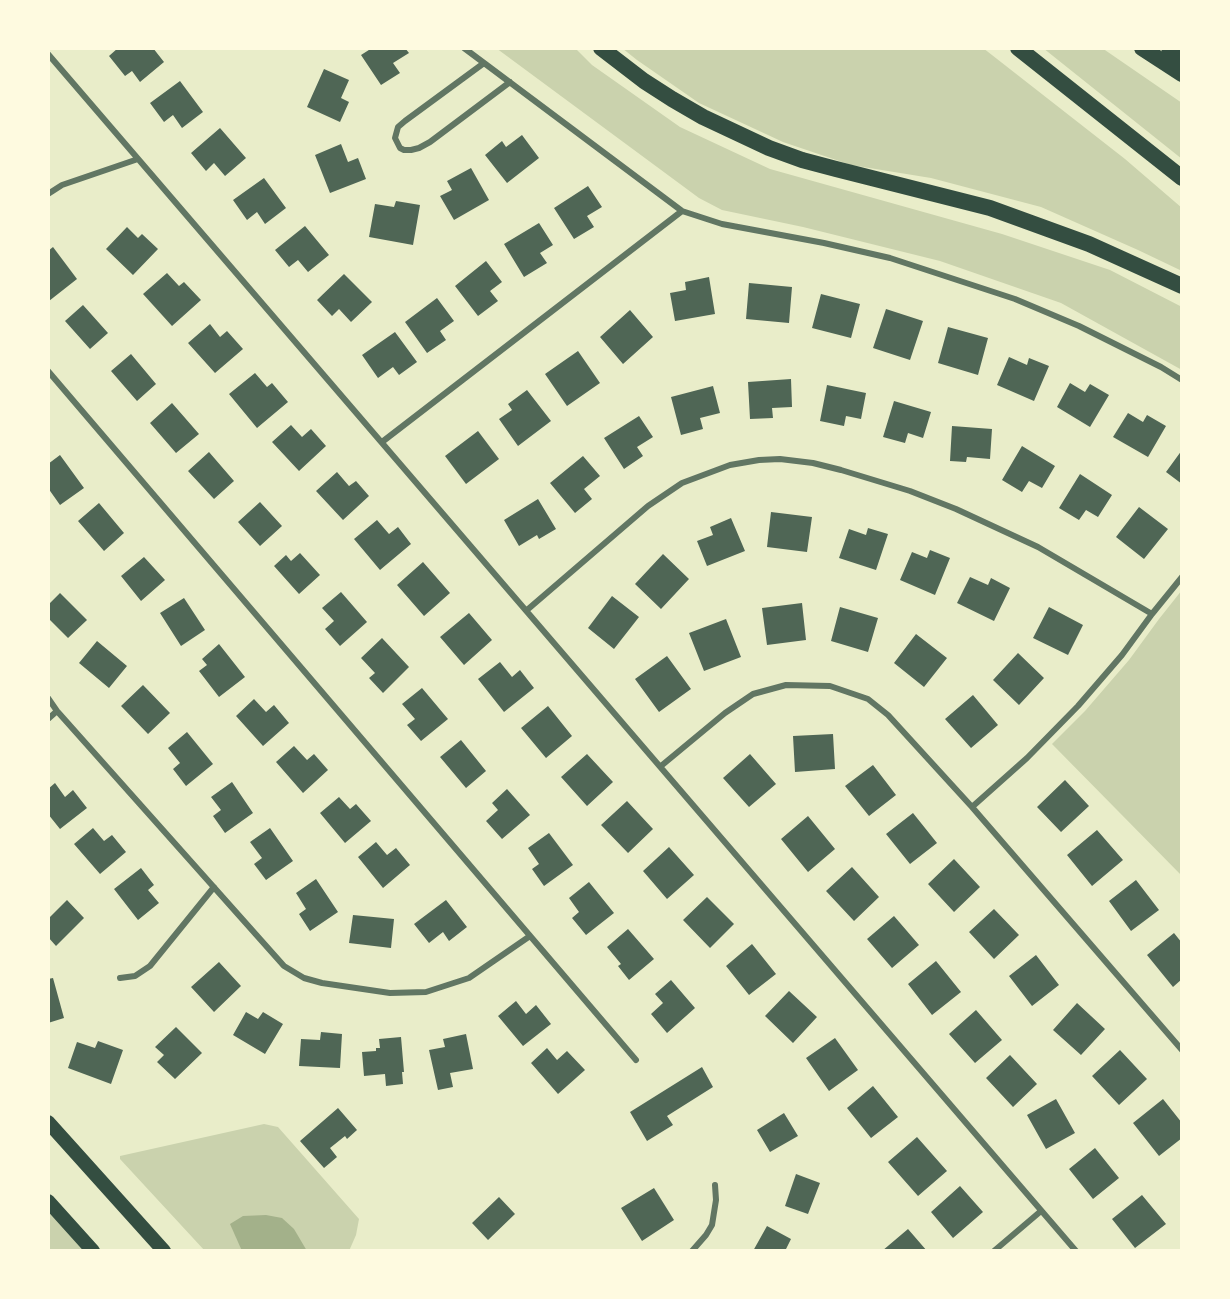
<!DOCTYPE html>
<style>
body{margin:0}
#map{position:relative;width:1230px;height:1299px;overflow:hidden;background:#e9edc9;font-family:Manrope,sans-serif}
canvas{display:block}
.frame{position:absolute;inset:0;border:50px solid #fefae0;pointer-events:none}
</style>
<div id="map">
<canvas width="1230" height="1299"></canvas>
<div class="frame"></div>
</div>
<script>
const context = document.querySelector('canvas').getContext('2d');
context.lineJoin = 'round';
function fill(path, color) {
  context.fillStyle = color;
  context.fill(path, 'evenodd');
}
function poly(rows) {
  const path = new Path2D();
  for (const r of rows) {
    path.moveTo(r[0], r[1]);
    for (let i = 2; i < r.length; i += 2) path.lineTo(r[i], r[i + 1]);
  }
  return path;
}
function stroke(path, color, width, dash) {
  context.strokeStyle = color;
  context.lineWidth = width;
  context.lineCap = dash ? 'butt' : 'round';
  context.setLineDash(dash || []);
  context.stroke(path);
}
fill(poly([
 [496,48,575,48,592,65,680,127,770,169,1002,234,1110,270,1182,307,1182,370,1061,303,940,261,803,227,722,210,699,198],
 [622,48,983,48,1125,159,1182,208,1182,271,1138,250,1041,207,931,178,851,165,783,142,699,103,637,60],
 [1043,48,1102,48,1182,103,1182,159],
 [1182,590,1182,876,1052,744,1085,711,1129,660,1159,619],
 [264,1124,278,1127,359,1219,356,1235,349,1251,205,1251,120,1159,120,1156],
 [48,1201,93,1251,48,1251]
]), '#cad2ad');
fill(poly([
 [266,1215,282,1218,294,1229,307,1251,242,1251,230,1224,243,1216]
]), '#a3b18a');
fill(poly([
 [118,48,153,48,164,62,140,82,132,71,125,76,109,56],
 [372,48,405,48,409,53,393,63,400,73,381,85,361,55],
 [324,69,349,80,341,98,349,102,340,122,307,107],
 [180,81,203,112,182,128,173,115,164,122,150,103],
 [220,128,246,158,225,176,214,163,206,171,191,153],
 [522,135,539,158,507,183,485,155,502,141,506,147],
 [341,144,348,162,358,158,366,179,330,193,315,155],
 [471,168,489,200,454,220,440,196,452,190,447,181],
 [264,178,286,208,265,224,257,212,247,220,233,200],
 [588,186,602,207,587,216,594,227,574,239,554,208],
 [396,201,420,205,413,245,369,237,375,204,394,207],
 [539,223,553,245,540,253,547,263,524,277,504,244],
 [305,226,329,255,308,272,298,260,289,267,275,250],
 [127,227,138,238,142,234,158,249,133,275,106,249],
 [53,247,77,279,49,301,48,299,48,251],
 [486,261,502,282,490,291,498,301,478,316,455,286],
 [167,273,179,286,184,282,201,300,172,326,143,294],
 [344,274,372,302,351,322,339,309,332,316,317,300],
 [709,277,715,314,675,321,670,293,686,290,685,282],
 [749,283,792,287,789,323,746,319],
 [821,294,860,304,851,338,812,328],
 [437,298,454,321,440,331,446,340,427,353,405,322],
 [83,305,108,333,90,349,65,321],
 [886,309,923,321,910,360,873,348],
 [630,310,653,337,623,364,600,337],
 [210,324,220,337,227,331,243,349,215,373,188,343],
 [948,327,988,338,978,375,938,363],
 [395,332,417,362,399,375,393,367,378,378,362,355],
 [578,351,600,383,567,406,545,374],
 [131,354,156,384,137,401,111,371],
 [1009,357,1027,365,1029,358,1049,366,1034,401,997,385],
 [255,373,267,387,272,383,288,402,257,428,229,394],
 [791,379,792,407,772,408,773,418,750,419,748,382],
 [1070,383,1085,392,1090,384,1109,395,1090,427,1057,407],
 [827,385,866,393,861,419,846,416,844,426,820,421],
 [713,386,720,413,700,418,703,429,681,435,671,397],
 [527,390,551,421,518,446,499,419,512,410,508,404],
 [894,401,931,412,923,438,908,433,905,443,883,437],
 [172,403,199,434,176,453,150,423],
 [1128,413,1143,422,1147,415,1166,426,1148,457,1113,437],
 [639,416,653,437,637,447,643,456,624,469,604,438],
 [291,425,302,437,311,429,326,446,299,471,272,442],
 [952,426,992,429,990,459,967,457,966,462,950,461],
 [478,431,499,459,466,484,445,456],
 [1022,446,1055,466,1042,488,1029,481,1022,492,1002,480],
 [1182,450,1182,484,1166,472],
 [209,452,234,481,214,499,188,471],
 [60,455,84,488,60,505,48,488,48,464],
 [583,456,600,476,584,489,592,499,575,513,550,483],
 [337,472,349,486,356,481,369,496,343,520,316,491],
 [1080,474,1112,495,1098,517,1086,510,1079,520,1059,508],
 [538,499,556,529,539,539,537,535,519,546,504,520],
 [260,502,282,526,260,546,238,522],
 [99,503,124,533,104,551,78,521],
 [1139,507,1168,529,1144,559,1116,537],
 [771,512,812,517,807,552,767,547],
 [731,518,745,551,707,566,697,541,713,535,710,527],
 [377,520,389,534,398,527,411,544,380,570,354,539],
 [868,528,888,534,876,570,839,558,849,529,866,535],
 [930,550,950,558,935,595,900,580,912,552,927,558],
 [300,553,320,575,299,594,274,566,286,555,291,561],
 [663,554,689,579,661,609,635,584],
 [144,557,165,580,141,601,121,576],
 [423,562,450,593,424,616,397,585],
 [970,577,988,585,991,578,1010,588,994,621,957,603],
 [341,592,367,622,340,646,325,629,334,621,322,608],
 [60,593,87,620,68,638,48,618,48,605],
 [612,596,639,617,614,649,588,628],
 [184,598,205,630,181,646,160,613],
 [802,603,806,640,767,645,762,608],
 [840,607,878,618,868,652,831,641],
 [1049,607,1083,625,1068,655,1033,638],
 [469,613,492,640,464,665,440,637],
 [726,619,741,657,704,671,689,633],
 [916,634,947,658,924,687,894,663],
 [382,638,409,667,383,693,369,678,375,673,361,658],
 [97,641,127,666,109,688,79,663],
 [219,644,245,677,219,697,199,671,207,665,202,659],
 [1018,653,1044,678,1019,705,993,680],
 [667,656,691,689,659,712,635,679],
 [500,662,512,677,520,670,534,688,504,712,478,679],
 [143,685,170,713,148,734,121,706],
 [422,688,448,719,421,741,407,725,415,719,402,704],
 [973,695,998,725,971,748,945,719],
 [254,699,266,712,274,705,289,723,263,746,236,716],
 [548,706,572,736,546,758,521,728],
 [187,732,213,764,186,786,173,769,180,763,168,748],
 [833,734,835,769,795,772,793,736],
 [461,740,486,771,466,788,440,757],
 [294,746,307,760,314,754,328,770,303,793,276,762],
 [587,754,613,782,587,806,561,777],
 [750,754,776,784,749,807,723,778],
 [873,765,896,795,869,816,845,786],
 [1065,780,1089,806,1061,832,1037,807],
 [232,782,253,813,225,833,213,816,221,810,211,797],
 [55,783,65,797,73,790,87,808,60,829,48,814,48,789],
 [507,789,530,815,502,839,486,821,498,810,492,803],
 [339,797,350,809,356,804,371,821,345,843,320,813],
 [627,801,653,829,628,853,601,825],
 [913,813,937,843,910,864,886,834],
 [808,816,835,849,808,872,781,839],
 [93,828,104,841,112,835,126,852,100,874,74,844],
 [270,828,293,861,266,880,254,864,262,858,250,842],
 [1097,830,1123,860,1092,886,1067,855],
 [549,833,573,865,544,886,532,869,539,864,528,848],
 [376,842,387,855,396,848,410,865,383,888,358,857],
 [669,847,694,875,667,899,643,871],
 [954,859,980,887,954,912,928,884],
 [852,867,879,897,854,921,826,891],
 [141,868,154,885,148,890,159,903,138,920,114,889],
 [316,879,338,912,310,931,299,914,306,909,296,893],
 [1136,880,1159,910,1131,931,1109,901],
 [589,882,614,913,586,935,572,918,579,912,569,898],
 [707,897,734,924,710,948,683,920],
 [67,900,84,918,56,946,48,937,48,919],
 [446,900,467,927,449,941,443,932,429,943,414,924],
 [994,909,1019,935,994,959,969,932],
 [353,915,394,919,391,948,349,943],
 [894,916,919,945,892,968,867,939],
 [628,929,654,959,629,980,618,966,621,964,607,947],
 [1174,933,1182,943,1182,979,1173,987,1147,955],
 [752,944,776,974,749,995,726,966],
 [1036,955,1059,985,1032,1006,1009,976],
 [936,961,961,992,932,1015,908,984],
 [219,962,241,986,214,1012,191,987],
 [53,978,64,1018,48,1023,48,979],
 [671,980,695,1008,667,1033,651,1014,663,1003,655,994],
 [789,991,817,1017,793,1043,765,1016],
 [516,1001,526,1014,536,1005,551,1024,523,1046,498,1016],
 [1077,1003,1105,1029,1081,1055,1053,1030],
 [976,1010,1002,1040,975,1063,949,1034],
 [246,1012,258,1019,263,1012,283,1024,265,1054,233,1035],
 [176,1027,202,1053,175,1079,157,1062,164,1055,155,1047],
 [321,1032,342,1034,340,1068,299,1066,301,1039,320,1040],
 [466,1034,473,1069,450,1073,453,1087,438,1090,429,1050,445,1047,443,1039],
 [401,1037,404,1072,402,1072,403,1084,386,1086,385,1074,364,1076,362,1052,376,1051,376,1048,380,1048,379,1039],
 [835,1038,858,1070,829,1091,806,1058],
 [98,1041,123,1050,111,1084,68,1068,77,1042,95,1048],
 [547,1048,557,1060,567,1051,585,1070,558,1094,531,1063],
 [1120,1050,1147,1079,1119,1105,1092,1076],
 [1010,1055,1037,1084,1013,1107,986,1078],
 [702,1067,713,1087,667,1116,673,1125,647,1141,630,1112],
 [873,1086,898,1117,871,1138,847,1108],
 [1056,1099,1075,1133,1046,1149,1027,1115],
 [1163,1099,1182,1123,1182,1138,1159,1156,1133,1123],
 [338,1108,357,1130,347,1139,345,1136,330,1148,337,1157,324,1168,300,1141],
 [784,1113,798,1136,770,1152,757,1130],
 [917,1137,947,1171,918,1196,888,1162],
 [1095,1148,1119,1178,1093,1199,1069,1169],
 [796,1174,820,1183,808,1214,785,1206],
 [960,1186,983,1212,953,1238,931,1212],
 [654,1188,674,1220,642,1241,621,1208],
 [1142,1195,1166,1224,1135,1248,1112,1219],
 [499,1197,515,1214,488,1240,472,1223],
 [767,1226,791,1239,785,1251,753,1251],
 [908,1229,927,1251,882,1251]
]), '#4f6655');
stroke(poly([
 [464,48,682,211,722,224,824,243,890,258,1015,299,1079,326,1161,367,1182,380],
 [48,54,1076,1251],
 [484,63,405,121,398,127,395,138,400,148,404,150,411,150,419,148,430,142,510,82],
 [48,194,62,185,138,159],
 [48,371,636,1060],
 [382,442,682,211],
 [527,610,648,506,682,483,730,465,759,460,780,459,813,463,841,470,910,491,956,509,1038,547,1152,614],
 [48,698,57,711,284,966,304,978,322,983,390,993,426,992,469,978,530,936],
 [48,719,57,711],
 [661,766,725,713,753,694,786,685,830,686,868,699,888,715,972,807,1182,1050],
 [972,807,1027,758,1078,706,1122,655,1152,614,1182,577],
 [120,978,135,976,150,966,214,887],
 [692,1251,706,1235,712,1225,716,1200,715,1185],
 [994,1251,1041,1211]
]), '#617663', 6);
stroke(poly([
 [48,1122,164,1251],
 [48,1201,93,1251]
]), '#344e41', 14);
stroke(poly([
 [601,48,644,81,672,99,703,117,769,148,802,160,836,169,990,208,1089,244,1182,286],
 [1018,48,1182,178],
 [1142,48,1182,74],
 [1169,48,1182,56]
]), '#344e41', 16);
</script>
